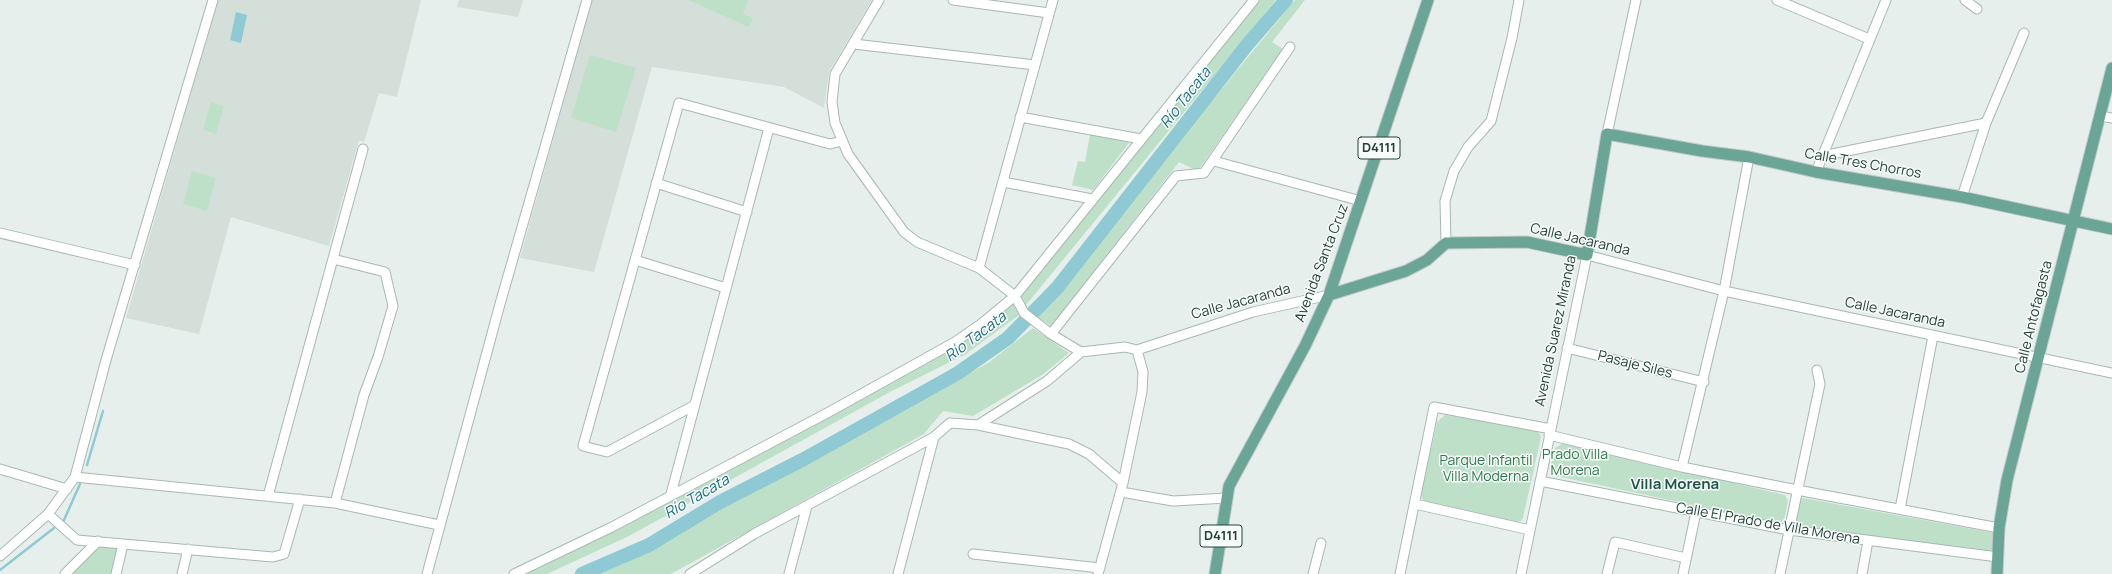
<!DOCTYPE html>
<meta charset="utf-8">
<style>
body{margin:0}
canvas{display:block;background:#e6efeb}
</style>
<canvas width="2112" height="574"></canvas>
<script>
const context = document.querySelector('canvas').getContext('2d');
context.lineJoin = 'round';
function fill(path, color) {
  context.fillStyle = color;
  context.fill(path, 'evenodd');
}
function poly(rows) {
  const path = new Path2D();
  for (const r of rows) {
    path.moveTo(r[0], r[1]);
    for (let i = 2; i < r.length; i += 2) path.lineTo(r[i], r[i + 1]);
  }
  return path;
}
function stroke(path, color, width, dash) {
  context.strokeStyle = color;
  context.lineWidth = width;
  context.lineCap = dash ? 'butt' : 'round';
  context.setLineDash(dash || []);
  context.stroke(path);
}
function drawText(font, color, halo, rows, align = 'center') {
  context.font = font + ' Manrope,sans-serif';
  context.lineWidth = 3;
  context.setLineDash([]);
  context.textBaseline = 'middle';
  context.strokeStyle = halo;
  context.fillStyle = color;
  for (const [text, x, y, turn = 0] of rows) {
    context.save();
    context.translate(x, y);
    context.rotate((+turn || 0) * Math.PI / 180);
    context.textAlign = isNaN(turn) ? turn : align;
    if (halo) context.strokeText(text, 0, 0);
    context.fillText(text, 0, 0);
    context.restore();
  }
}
fill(poly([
 [218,0,421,0,397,97,379,93,364,142,359,140,329,246,231,217,199,334,126,318],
 [459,0,523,0,518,17,457,7],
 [592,0,872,0,829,72,824,108,784,87,652,67,594,272,520,258]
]), '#d4dfda');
fill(poly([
 [688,0,748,0,743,14,753,18,749,27],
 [1260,0,1276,0,1026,305,1020,294],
 [1295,0,1305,0,1272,42,1283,49,1198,171,1179,162,1051,326,1036,316,1087,258,1170,152],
 [590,55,636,68,616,132,571,118],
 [211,102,224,106,216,134,203,130],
 [1091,129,1132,139,1093,190,1072,185,1078,161,1085,162],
 [192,171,216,178,207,211,183,204],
 [1012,302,1019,315,966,354,890,392,629,536,547,574,520,574,954,347],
 [1033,328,1069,353,1042,375,973,416,943,411,924,434,671,574,596,574,988,363],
 [1445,415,1535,430,1539,433,1541,437,1523,518,1521,521,1515,522,1426,503,1422,498,1421,494,1437,422],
 [1564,443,1785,495,1788,501,1784,520,1779,523,1556,476,1550,469,1555,448],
 [1803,498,1994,533,1992,552,1798,526,1794,522,1800,499],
 [98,545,119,546,112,574,73,574]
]), '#bfe0c8');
fill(poly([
 [236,12,247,15,241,43,230,40]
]), '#8ec9d4');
stroke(poly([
 [87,465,103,411],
 [64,520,80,484],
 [0,570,54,528]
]), '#8ec9d4', 2.5);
stroke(poly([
 [582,574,649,545,720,502,804,459,958,373,1008,338,1057,288,1247,45,1286,0]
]), '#8ec9d4', 14);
const minor = poly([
 [879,0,835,74,832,102,835,123,848,154,904,232,917,242,979,268,1015,296,1024,313,1051,334,1081,352],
 [953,0,1049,13],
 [1777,0,1869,39],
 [1965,0,1977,9],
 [854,44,1035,65],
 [2101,116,2112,118],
 [1020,117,1141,139],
 [1607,134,1636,0],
 [1822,156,1986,123],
 [1214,161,1361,201],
 [1816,172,1886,0],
 [1003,182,1092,199],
 [656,183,747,212],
 [1962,197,1986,123,2024,33],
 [0,233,135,265],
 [1446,243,1445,201,1454,171,1468,147,1491,121,1512,38,1519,0],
 [333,259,385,272,393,306,378,357,364,395,335,503],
 [635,260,726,288],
 [979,268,1053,0],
 [1051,334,1176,176,1204,173,1290,47],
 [1567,348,1704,382],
 [695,405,607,452,583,446,679,103,830,144,842,141],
 [978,425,1047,381,1081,352,1125,347,1137,350,1253,312,1329,295],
 [1549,435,1682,467,1797,490,1999,528],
 [1682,467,1724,291,1749,157],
 [0,469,67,489],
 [75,477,335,503,439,525],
 [1540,481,1789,530,1998,557],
 [1121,492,1173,501,1227,498],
 [671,494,769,128],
 [268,496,363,149],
 [1415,504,1530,530],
 [1900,509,1933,336],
 [48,514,77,540,273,557,284,554,300,499],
 [973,554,1100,568],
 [0,556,48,514,75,477,106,360,213,0],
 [65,574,98,541],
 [116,574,123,544],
 [182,574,188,549],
 [427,574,500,304,587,0],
 [514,574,612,527,829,412,955,342,981,324,1015,296,1254,0],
 [690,574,754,534,934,437,950,423,978,425,1069,444,1089,454,1123,483],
 [789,574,807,506],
 [898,574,934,437],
 [1098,574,1123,483,1142,392,1143,372,1137,350],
 [1313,574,1321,543],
 [1400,574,1434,407,1551,429],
 [1521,574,1587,255,1724,291,2112,373],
 [1607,574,1615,542,1686,558],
 [1683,574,1696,512],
 [1780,574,1820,384,1817,370],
 [1862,574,1868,541]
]);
const major = poly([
 [1329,295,1406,271,1427,260,1446,243,1527,242,1587,255,1607,134,1702,151,1749,157,1816,172,1962,197,2112,229],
 [1215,574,1229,486,1305,346,1329,295,1428,0],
 [1997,574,1999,528,2007,480,2112,68]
]);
stroke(minor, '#a8b8b2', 11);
stroke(major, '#c2cac8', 13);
stroke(minor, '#fff', 9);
stroke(major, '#6aa596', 11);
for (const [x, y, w] of [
 [1379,148,42],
 [1221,536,42]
]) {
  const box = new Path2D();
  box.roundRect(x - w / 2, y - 11, w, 22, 3);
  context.fillStyle = '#f7fbf9';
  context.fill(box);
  stroke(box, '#24423a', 1);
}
drawText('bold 13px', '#24423a', null, [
 ["D4111",1379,148],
 ["D4111",1221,536]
]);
drawText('14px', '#24423a', '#f7fbf9', [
 ["Calle Tres Chorros",1863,164,10],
 ["Calle Jacaranda",1580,240,13],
 ["Avenida Santa Cruz",1322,263,-69],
 ["Calle Jacaranda",1241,302,-15],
 ["Calle Jacaranda",1895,313,12],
 ["Calle Antofagasta",2034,317,-76],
 ["Avenida Suarez Miranda",1556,331,-78],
 ["Pasaje Siles",1635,365,14],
 ["Calle El Prado de Villa Morena",1768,524,10]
]);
drawText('14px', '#2d7a4b', '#f7fbf9', [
 ["Prado Villa",1575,455],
 ["Morena",1575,471],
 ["Parque Infantil",1486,461],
 ["Villa Moderna",1486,477]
]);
drawText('italic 15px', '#1c6f80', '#f7fbf9', [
 ["Río Tacata",1186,98,-52],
 ["Río Tacata",976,337,-37],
 ["Río Tacata",697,497,-30]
]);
drawText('bold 15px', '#1f5548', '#f7fbf9', [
 ["Villa Morena",1675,485]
]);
</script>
